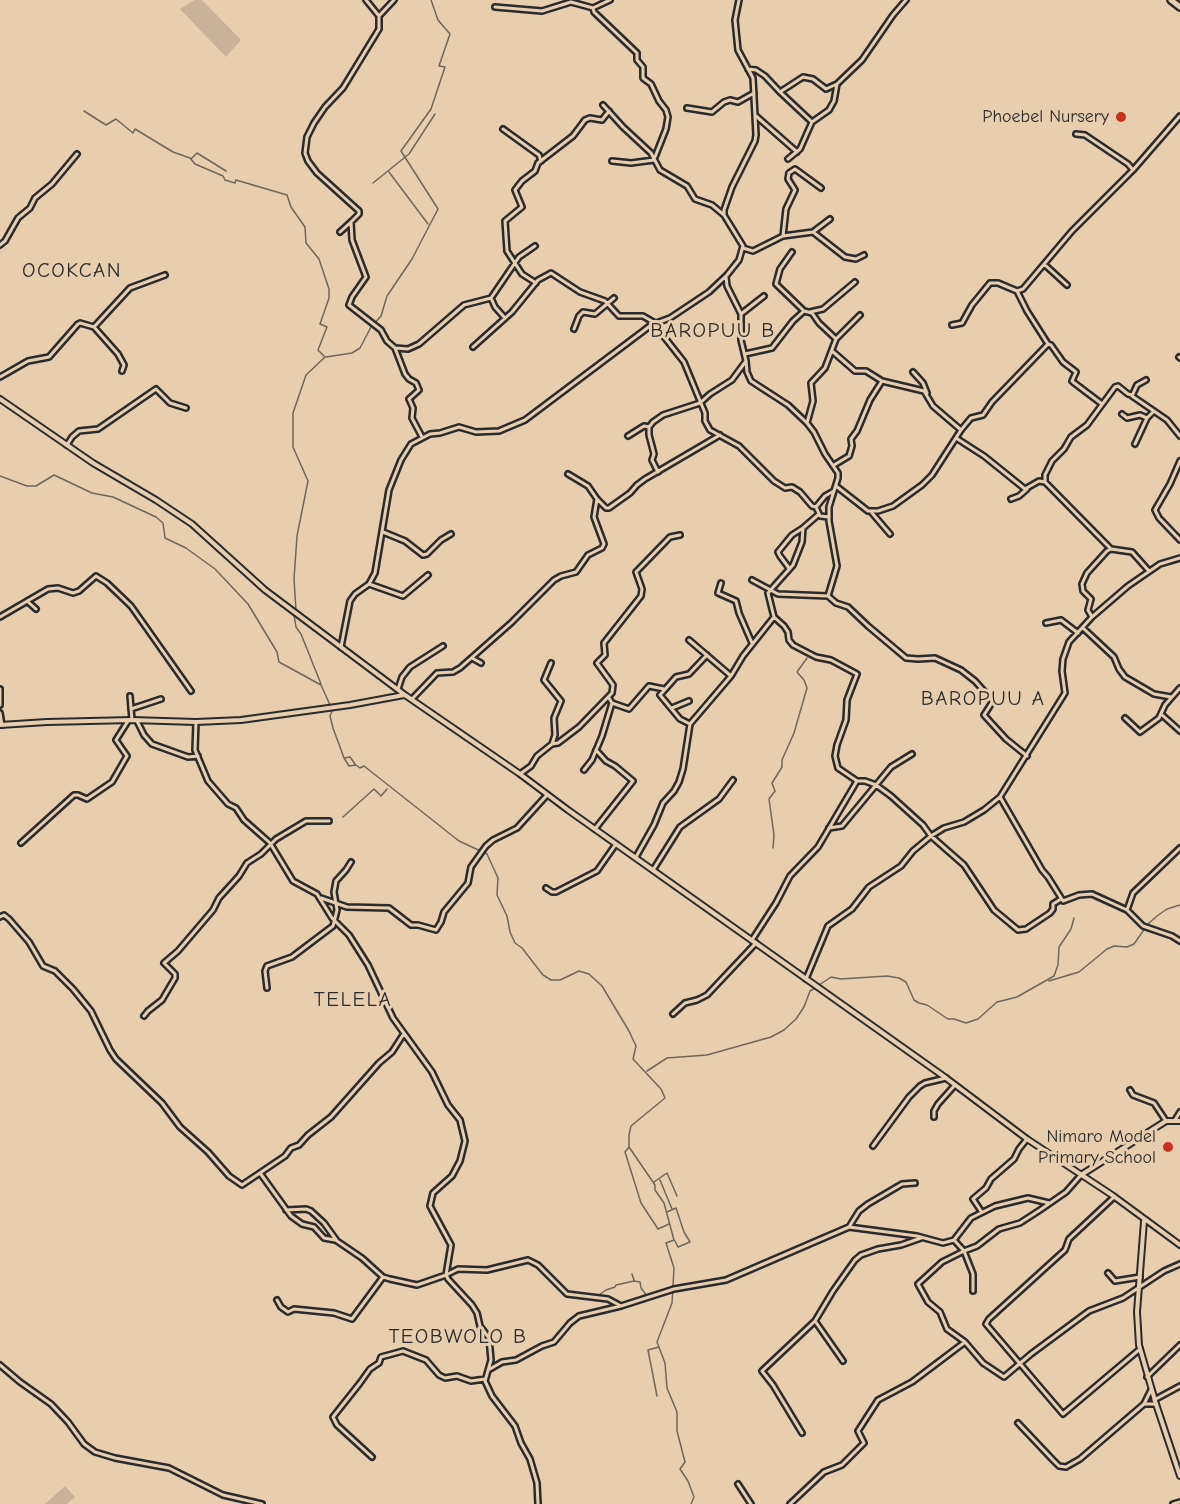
<!DOCTYPE html>
<style>
body{margin:0}
canvas{display:block;background:#e8cdaf}
</style>
<canvas width="1180" height="1504"></canvas>
<script>
const c = document.querySelector('canvas').getContext('2d');
c.lineJoin = 'round';
function fill(path, color) {
  c.fillStyle = color;
  c.fill(path, 'evenodd');
}
function shape(rows) {
  const path = new Path2D();
  for (const r of rows) {
    path.moveTo(r[0], r[1]);
    for (let i = 2; i < r.length; i += 2) path.lineTo(r[i], r[i + 1]);
  }
  return path;
}
function stroke(path, color, width, dash) {
  c.strokeStyle = color;
  c.lineWidth = width;
  c.lineCap = dash ? 'butt' : 'round';
  c.setLineDash(dash || []);
  c.stroke(path);
}
function label(font, color, halo, rows, align = 'center') {
  c.font = font + ' "Comic Neue",sans-serif';
  c.lineWidth = 6;
  c.setLineDash([]);
  c.textBaseline = 'middle';
  c.strokeStyle = halo;
  c.fillStyle = color;
  for (const [text, x, y, turn = 0] of rows) {
    c.save();
    c.translate(x, y);
    c.rotate((+turn || 0) * Math.PI / 180);
    c.textAlign = isNaN(turn) ? turn : align;
    if (halo) c.strokeText(text, 0, 0);
    c.fillText(text, 0, 0);
    c.restore();
  }
}
fill(shape([
 [195,0,202,0,241,40,226,57,180,9],
 [65,1486,75,1497,67,1504,45,1504]
]), '#c9b299');
stroke(shape([
 [84,111,106,125,116,119,133,133,135,129,173,152,190,158,195,164,223,176,225,180,235,183,236,180,287,195,291,207,305,227,306,243,319,259,329,289,329,298,320,324,327,327,318,350,325,357,306,375,293,413,293,447,308,481,297,536,294,579,296,610],
 [191,159,197,153,226,171],
 [389,172,428,224],
 [373,183,409,154,435,114],
 [326,357,352,353,360,348,371,327,381,316,387,296,412,259,438,209,401,151,431,109,445,67,439,66,450,34,438,20,431,0],
 [0,476,27,486,36,486,54,475,92,493,113,497,156,517,163,523,165,538,186,548,215,569,248,604,277,652,279,662,321,685,330,705,332,711,330,716,333,728,344,758,349,766,356,765,360,768,364,766,459,841,487,854,498,878,497,895,507,916,510,932,515,943,522,948,543,975,551,980,560,980,579,971,589,974,602,986,629,1031,636,1046,633,1059,661,1089,665,1098,631,1126,629,1135,629,1147,655,1185,655,1190,664,1203,674,1240,666,1243,674,1268,672,1303,657,1342,665,1363,667,1388,677,1412,677,1431,685,1462,680,1469,688,1481,694,1497,691,1504],
 [294,615,296,627,301,634,321,684],
 [344,758,350,757,355,764],
 [343,817,374,789,381,796,387,789],
 [773,848,774,835,769,799,775,791,772,783,782,767,782,760,794,733,807,688,804,680,797,672,807,658],
 [1049,981,1079,972,1107,949,1114,946,1127,947,1134,944,1148,924,1157,916,1167,909,1180,905],
 [819,985,831,977,841,979,887,976,899,978,906,982,914,1000,919,1003,927,1005,948,1019,954,1019,966,1023,978,1019,997,1002,1017,997,1054,976,1058,965,1059,947,1071,929,1074,918],
 [647,1071,667,1058,707,1055,771,1037,784,1030,796,1019,804,1007,810,991,815,988],
 [629,1147,625,1152,641,1203,658,1229,669,1224],
 [660,1180,672,1209],
 [654,1182,667,1173,677,1196],
 [667,1212,676,1208,684,1232,690,1242,678,1247,675,1241],
 [632,1274,634,1280],
 [596,1297,606,1290,615,1287,616,1285,634,1281,640,1282,641,1288,647,1296],
 [657,1396,648,1350,659,1347]
]), '#6f665a', 1.5);
const minor = shape([
 [495,7,542,11,571,2,593,8,610,0],
 [593,8,594,12,637,53,637,60,643,67,643,78,651,84,659,101,666,110,668,117,666,129,655,157],
 [379,16,394,0],
 [748,69,756,70,765,76,780,92,803,77,813,79,826,89,837,84],
 [780,92,812,122,800,149,788,159],
 [603,105,623,127,651,153,660,170,687,186,695,199,712,205,724,215],
 [687,108,712,112,724,102,730,100,738,102,754,93],
 [756,116,797,152],
 [812,122,829,110,834,101,837,84,862,60,893,15,906,0],
 [503,129,539,155,541,161],
 [1076,134,1085,135,1128,164,1133,170],
 [612,161,631,163,654,160],
 [351,222,352,240,366,277,352,297,349,305,381,330,387,341,395,348,408,349,419,344,464,305,491,298,519,257,535,246],
 [340,232,351,222,359,214,359,211,317,173,308,161,305,153,307,137,314,123,325,107,343,88,379,29,379,16,366,0],
 [813,232,845,257,856,259,864,255],
 [783,236,786,209,795,190,788,179,789,173,795,169,821,188],
 [0,245,5,241,18,218,30,208,35,198,52,184,77,154],
 [743,248,753,251,783,236,813,232,830,219],
 [792,252,780,269,776,284,804,311],
 [1044,264,1067,285],
 [536,283,522,274,507,251,505,221,522,207,515,190,522,181,535,171,538,163,573,136,585,120,590,118,602,120,609,111],
 [491,298,495,307,505,318],
 [810,312,823,309,855,282],
 [741,314,764,296],
 [654,324,684,362,705,413,705,421,710,430,739,446,774,481,785,488,792,487,800,492,812,506,816,507,820,516,829,517],
 [952,325,962,323,972,305,990,283,998,283,1017,291,1023,289,1072,231,1133,170,1180,116],
 [94,327,118,354,124,365,122,371],
 [574,329,579,316,583,312,595,314,614,298],
 [1048,344,1051,345,1063,362,1076,372,1072,381,1073,382,1102,404],
 [473,347,512,312,538,280,551,273,580,292,605,301,619,316,643,316,655,323],
 [395,348,405,374,409,379,416,383,419,390,409,399,413,408,412,418,422,437],
 [832,351,855,371,866,371,882,381,924,391,933,406,961,430,932,475,922,485,893,506,878,511,868,511,836,486],
 [745,354,772,348,793,321,804,311,812,313,819,323,836,339],
 [1179,357,1180,358],
 [746,361,747,372,751,381,788,405,807,423],
 [913,372,923,383,927,393],
 [0,377,28,361,49,357,78,324,80,323,94,327,130,288,165,275],
 [1146,380,1137,385,1132,396,1167,420,1180,436],
 [1122,414,1127,418,1140,415,1147,418],
 [961,430,971,418,983,415,992,402,1048,344,1027,311,1017,291],
 [628,436,644,426,649,427],
 [956,438,984,456,1025,489,1039,481,1045,482,1111,549],
 [1135,444,1147,418,1153,412],
 [67,445,72,437,79,431,98,429,156,389,170,403,186,408],
 [1180,461,1170,484,1155,510,1159,518,1180,540],
 [834,465,849,456,852,446,851,439,857,431,870,400,882,381],
 [658,472,652,460,654,454,649,435,649,427,653,422,663,415,700,403,710,394,732,380,746,361,741,340,741,314,727,286,726,277],
 [568,474,588,486,597,499,606,508,609,508,630,493,637,485,645,479,720,435],
 [1045,482,1045,475,1052,461,1064,449,1071,437,1087,425,1115,387,1118,386,1128,394,1132,395],
 [1011,499,1019,496,1027,489],
 [816,507,825,496,834,491],
 [872,513,890,534],
 [383,532,405,541,423,555,427,554,441,540,451,534],
 [788,571,789,568,780,556,778,552,792,535,803,528],
 [752,580,778,594,828,596,836,603,848,607,868,626,906,658,918,659,935,658,961,670,975,681,993,701,984,715,1006,739,1027,756],
 [721,583,718,593,736,601,739,613,752,643],
 [369,584,403,596,428,575],
 [828,596,837,566,829,521,829,507,838,478,838,473,825,454,814,432,807,423,813,401,811,383,825,368,836,339,860,315],
 [27,601,36,609],
 [0,617,48,589,58,588,73,593,79,591,96,576,107,583,131,606,191,691],
 [774,617,784,626,788,632,789,640,793,645,816,657,831,660,857,674,847,700,846,720,837,745,835,756,838,768,857,781,865,781,876,785,891,767,912,754],
 [1092,617,1088,610,1091,599,1083,591,1082,584,1087,573,1107,551,1111,549,1132,552,1149,571],
 [1046,623,1061,620,1078,633],
 [1083,628,1114,657,1119,669,1125,677,1154,694,1171,697],
 [689,640,731,676],
 [341,647,350,601,355,594,369,584,375,573,389,490,401,460,411,444,430,434,440,433,459,427,476,432,499,431,525,420,642,332,651,325,670,318,709,292,727,275,739,260,743,246,724,215,724,210,732,187,755,141,756,135,753,78,738,50,735,20,739,0],
 [472,658,481,663],
 [0,689,0,705],
 [398,689,402,677,410,667,443,646],
 [130,696,132,720],
 [609,698,612,703,629,709,649,686,664,689],
 [412,699,437,673,453,672,460,668,511,623,554,580,561,576,576,572,588,555,602,548,604,544,594,517,597,499],
 [672,708,689,701],
 [131,709,161,699],
 [0,713,2,725],
 [1161,714,1180,731],
 [1125,718,1140,732,1159,718,1165,705,1180,688],
 [137,721,144,735,152,744,188,757,198,756],
 [196,722,195,750,208,781,228,804,236,808,244,820,270,843,293,881,317,894,332,918,349,935,368,965,393,1018,432,1072,448,1105,460,1120,465,1141,460,1161,452,1176,433,1193,430,1206,451,1245,446,1275,448,1279,472,1305,477,1313,480,1326,489,1338,491,1360,485,1381,492,1396,515,1426,521,1443,530,1459,537,1483,538,1504],
 [690,724,680,719,660,695,676,677,689,674,707,655],
 [552,744,558,743,579,727,612,693,613,685,597,663,605,655,604,643,641,596,642,589,636,572,670,537,680,535],
 [584,770,592,760,602,736,612,703],
 [520,774,531,766,537,756,552,744,555,735,554,718,561,701,544,680,551,663],
 [1000,797,1042,870,1048,877,1063,901,1079,895,1092,894,1127,910,1143,926,1172,936,1180,941],
 [829,828,842,826,876,785,891,796,923,825,931,836,964,865,994,910,1018,930,1026,929,1050,913,1053,909,1053,904,1061,899],
 [595,829,633,781,615,766,606,761,596,750],
 [21,843,74,795,78,795,87,799,112,782,127,756,116,740,128,721],
 [636,857,654,825,663,803,674,791,679,782,683,769,690,724,731,676,743,656,774,617,768,593,793,565,802,542,803,528,818,515],
 [653,870,680,827,719,799,733,780],
 [546,888,552,892,556,892,597,871,616,844],
 [321,898,347,907,389,908,411,925,418,925,436,930,441,922,444,912,468,883,471,867,486,846,493,840,517,828,547,795],
 [1127,910,1133,893,1180,848],
 [0,917,4,915,9,919,29,942,43,966,55,971,73,989,91,1011,110,1050,116,1059,162,1103,180,1127,208,1152,229,1176,242,1185,285,1156,291,1148,299,1145,308,1135,331,1117,379,1063,392,1052,403,1035],
 [752,940,776,903,790,876,818,847,857,781],
 [806,979,828,926,852,909,869,887,901,866,913,851,931,836,944,828,964,822,984,810,1000,797,1065,693,1062,671,1063,659,1069,642,1092,617,1128,586,1160,564,1180,558],
 [267,988,265,971,267,966,292,957,333,926,337,910,334,892,336,881,346,870,351,862],
 [673,1014,685,1003,697,1000,707,995,756,943],
 [144,1016,148,1011,162,1000,175,978,175,974,164,963,178,951,213,910,219,898,239,876,247,863,261,854,276,839,306,821,329,821],
 [1130,1090,1133,1095,1154,1103,1166,1121],
 [934,1117,934,1111,938,1104,955,1085],
 [1175,1120,1180,1112],
 [873,1146,909,1097,920,1086,925,1083,946,1078],
 [260,1173,291,1216,302,1224,314,1227,324,1238,335,1240],
 [1114,1197,1069,1239,1065,1250,989,1319,986,1324,1063,1414,1140,1349],
 [286,1210,306,1209,311,1211,324,1223,337,1241,362,1258,383,1277,390,1279,417,1285,446,1275,458,1269,487,1270,528,1260,538,1265,567,1294,608,1299,621,1306,674,1289,726,1280,849,1227,917,1236,943,1243,954,1240,964,1251,977,1246,999,1229,1020,1223,1040,1210,1066,1192,1081,1175],
 [981,1211,973,1199,986,1188,991,1179,1014,1159,1019,1149,1027,1139],
 [849,1227,859,1211,868,1204,902,1184,915,1183],
 [954,1240,971,1218,995,1206,1028,1198,1049,1203],
 [1108,1273,1115,1281,1140,1277],
 [277,1300,281,1307,288,1312,294,1309,334,1313,352,1319,383,1277],
 [965,1342,947,1329,940,1312,928,1302,918,1284,942,1262,964,1251,973,1274,973,1291],
 [843,1361,815,1321,833,1291,855,1260,861,1255,878,1249,901,1245,921,1238],
 [0,1365,20,1382,51,1404,68,1422,84,1444,95,1452,115,1458,169,1468,223,1495,262,1504],
 [490,1369,502,1362,516,1360,542,1346,554,1342,570,1323,579,1316,621,1306],
 [1147,1377,1180,1345],
 [1154,1400,1180,1386],
 [1144,1404,1156,1404],
 [1018,1423,1053,1460,1059,1466,1066,1467,1080,1459,1144,1404,1151,1390],
 [802,1433,773,1385,762,1371,815,1321],
 [372,1457,337,1425,333,1417,360,1383,370,1369,379,1363,381,1357,403,1351,426,1360,439,1375,445,1378,457,1376,471,1381,485,1379],
 [738,1484,751,1504],
 [790,1504,824,1472,842,1465,864,1443,858,1431,878,1400,912,1382,965,1342,983,1363,1004,1377,1031,1354,1089,1311,1123,1298,1164,1271,1180,1264],
 [1173,1504,1180,1502]
]);
const tertiary = shape([
 [0,399,93,463,156,500,192,524,265,590,405,695,520,774,568,810,946,1078,1027,1139,1112,1195,1180,1245],
 [0,725,47,722,132,720,196,722,241,720,350,705,404,695],
 [1081,1175,1166,1121,1180,1121],
 [1144,1221,1137,1312,1139,1345,1156,1404,1180,1476]
]);
const primary = shape([
 [1171,0,1180,7]
]);
stroke(minor, '#2b2b2b', 8);
stroke(tertiary, '#2b2b2b', 8);
stroke(primary, '#2b2b2b', 10);
stroke(minor, '#e8cdaf', 3);
stroke(tertiary, '#e8cdaf', 4);
stroke(primary, '#e8cdaf', 5);
for (const [x, y, r, color] of [
 [1121,117,6,"#c8321e"],
 [1168,1147,6,"#c8321e"]
]) {
  const dot = new Path2D();
  dot.arc(x, y, r, 0, 2 * Math.PI);
  c.fillStyle = color;
  c.fill(dot);
  stroke(dot, '#e8cdaf', 2);
}
label('18px', '#2b2b2b', '#e8cdaf', [
 ["Phoebel Nursery",1109,117],
 ["Nimaro Model",1156,1137],
 ["Primary School",1156,1158]
], 'right');
c.letterSpacing = '1.5px';
label('21px', '#2b2b2b', '#e8cdaf', [
 ["OCOKCAN",72,271],
 ["BAROPUU B",713,331],
 ["BAROPUU A",983,699],
 ["TELELA",353,1000],
 ["TEOBWOLO B",458,1337]
]);
c.letterSpacing = '0px';
</script>
